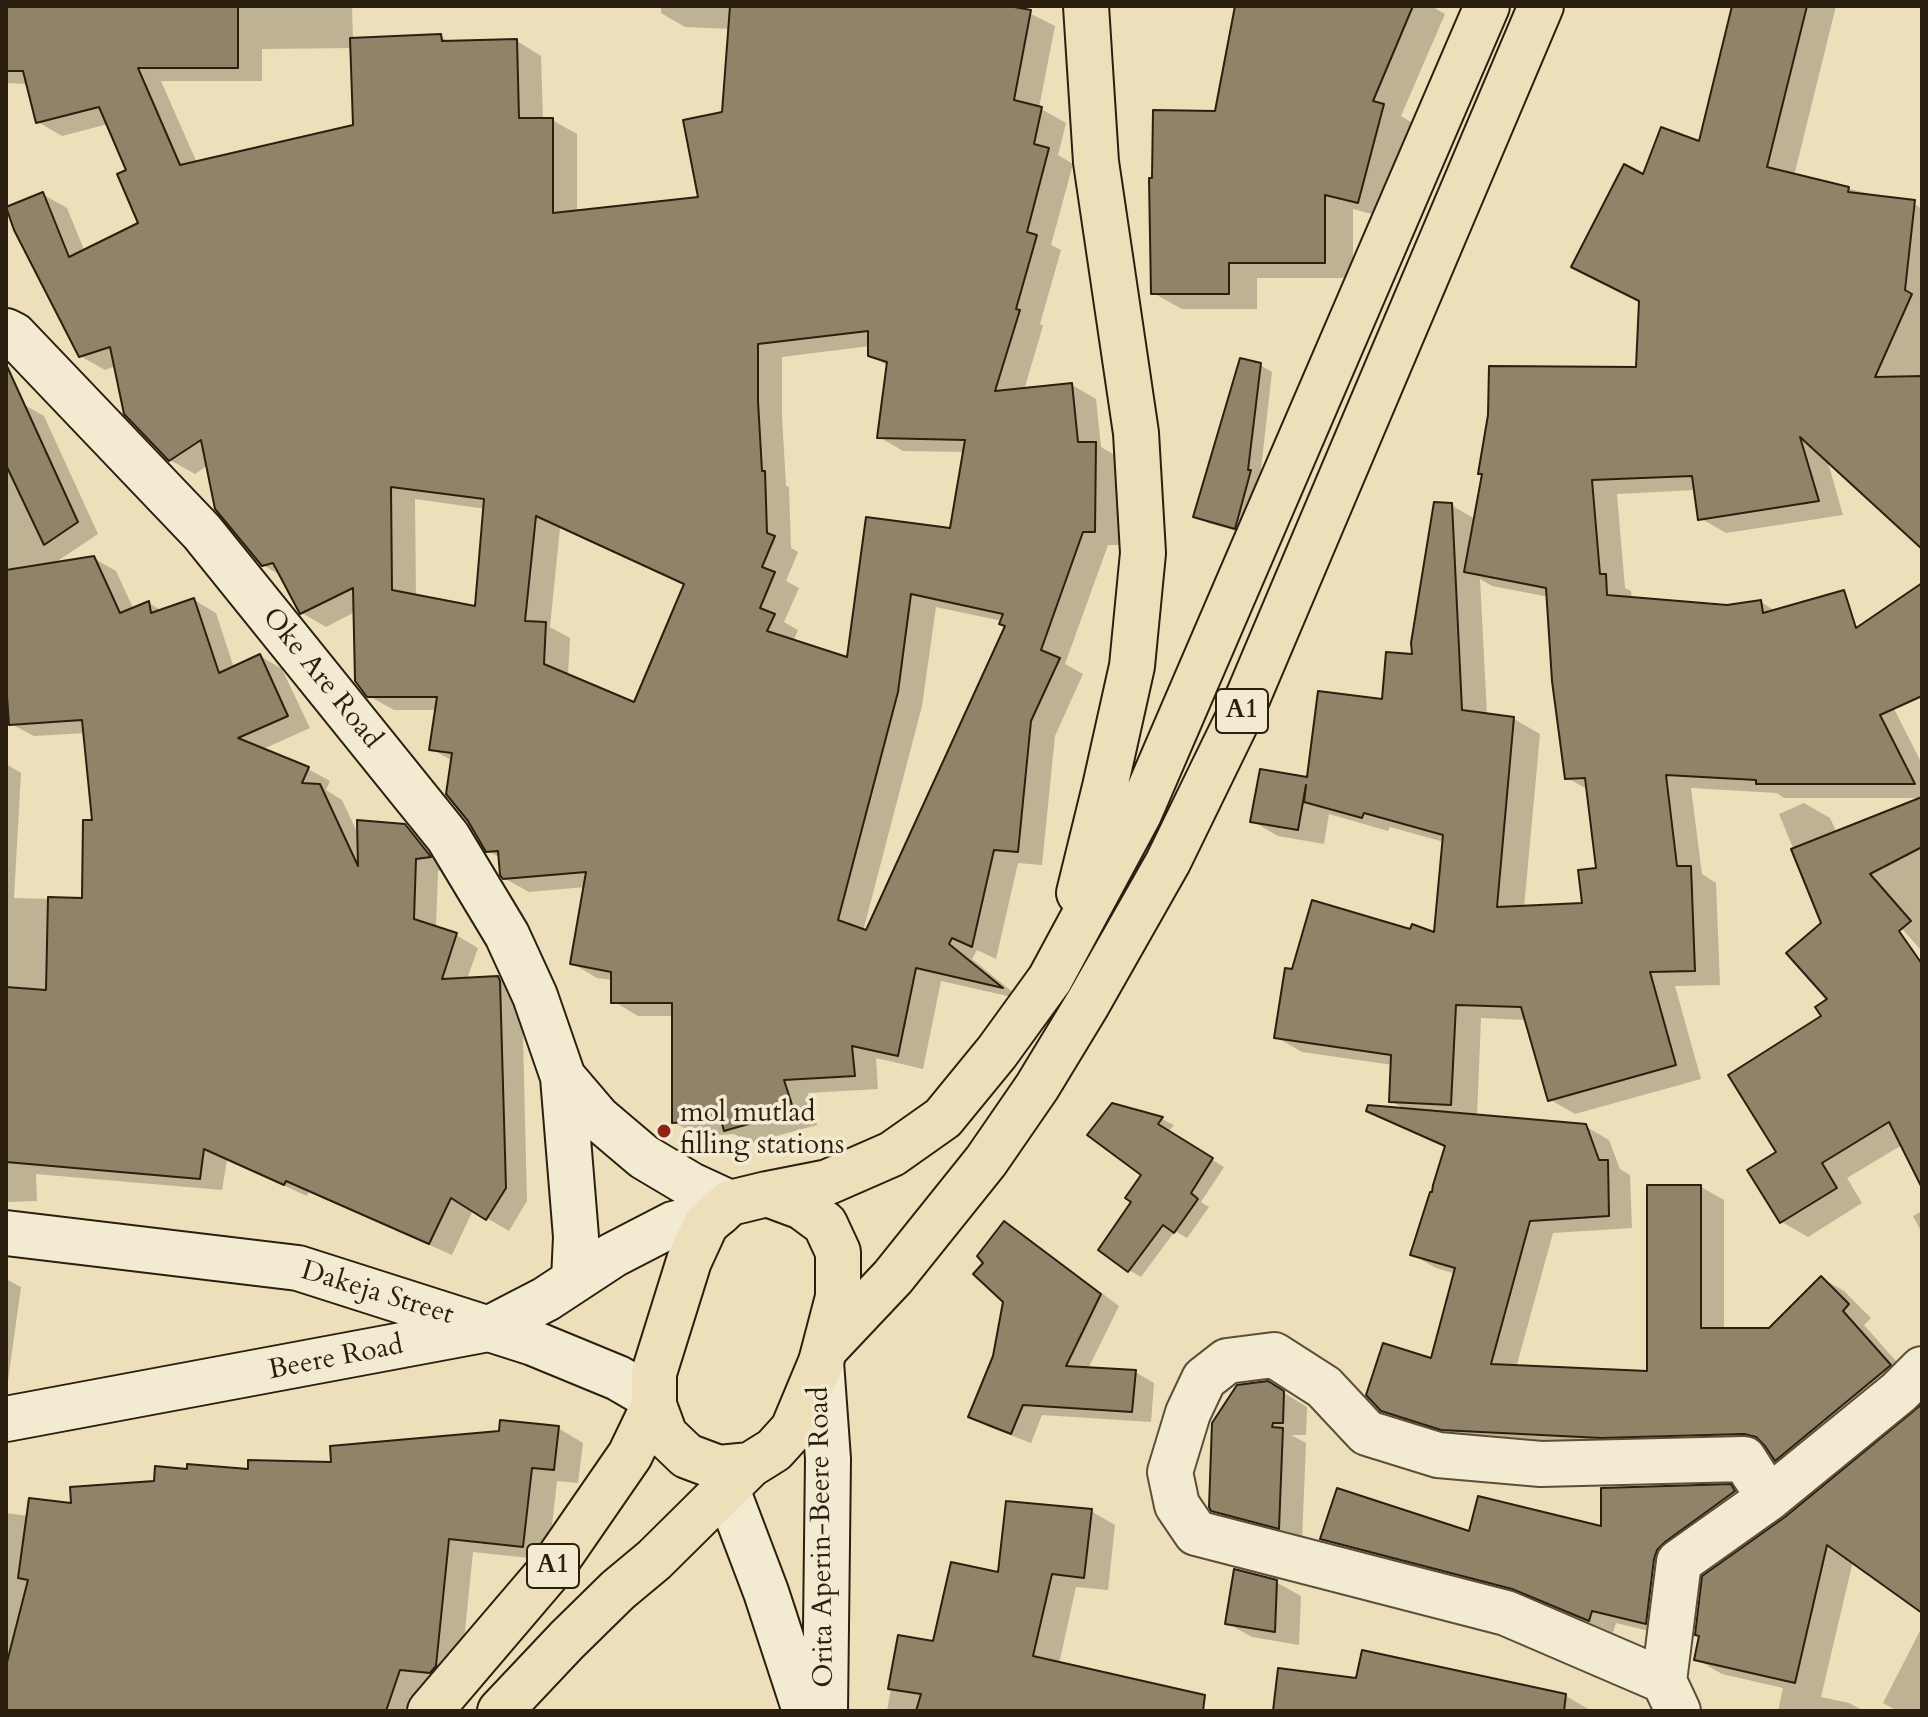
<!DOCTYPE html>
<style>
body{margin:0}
#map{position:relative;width:1928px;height:1717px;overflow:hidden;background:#eddfb9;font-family:Cardo,serif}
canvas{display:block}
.frame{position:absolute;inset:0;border:8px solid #2b1f10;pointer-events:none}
</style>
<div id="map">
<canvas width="1928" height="1717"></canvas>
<div class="frame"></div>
</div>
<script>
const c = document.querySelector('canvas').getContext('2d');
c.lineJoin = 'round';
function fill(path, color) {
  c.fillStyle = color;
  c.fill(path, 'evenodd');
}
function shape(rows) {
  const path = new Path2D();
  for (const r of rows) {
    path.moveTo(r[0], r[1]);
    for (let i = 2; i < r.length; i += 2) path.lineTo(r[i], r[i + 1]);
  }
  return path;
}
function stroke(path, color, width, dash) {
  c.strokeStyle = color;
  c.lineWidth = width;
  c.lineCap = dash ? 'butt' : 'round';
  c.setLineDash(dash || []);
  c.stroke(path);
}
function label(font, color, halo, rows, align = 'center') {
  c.font = font + ' Cardo,serif';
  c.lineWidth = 7;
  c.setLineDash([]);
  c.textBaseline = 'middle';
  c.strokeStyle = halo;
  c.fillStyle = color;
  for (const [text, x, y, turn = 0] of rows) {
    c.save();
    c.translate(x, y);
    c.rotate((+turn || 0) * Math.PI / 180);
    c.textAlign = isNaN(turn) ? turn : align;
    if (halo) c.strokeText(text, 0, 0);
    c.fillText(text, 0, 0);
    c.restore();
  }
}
fill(shape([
 [6,6,352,6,353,40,441,37,452,43,517,41,541,56,543,120,552,120,577,134,577,212,700,199,724,114,731,29,685,27,661,13,661,6,1026,6,1025,11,1055,26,1039,108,1066,123,1058,155,1073,164,1051,245,1061,250,1040,324,1043,326,1024,390,1072,385,1096,399,1101,447,1120,458,1119,545,1108,545,1065,664,1083,674,1055,736,1042,865,1018,863,996,959,977,950,972,959,1021,999,941,981,923,1069,876,1058,878,1089,808,1093,817,1125,751,1143,734,1134,698,1136,674,1122,674,1016,638,1016,613,1001,613,980,597,978,572,963,585,887,529,892,504,878,501,858,488,851,453,761,431,749,437,710,394,710,369,696,355,612,326,627,302,613,282,576,263,565,208,465,195,474,170,460,116,366,105,370,80,356,42,194,67,208,85,252,141,224,129,171,108,124,62,136,38,122,28,84,6,83],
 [352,48,355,126,197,163,161,81,262,81,262,49],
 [870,346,870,355,888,366,879,437,903,451,965,452,951,530,848,660,793,642,798,630,784,622,799,588,786,581,798,552,791,548,789,487,786,486,782,416,782,357],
 [415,499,486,509,477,609,416,597],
 [560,528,686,586,635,705,568,676,570,638,550,627],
 [936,607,1002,621,1007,626,863,939,861,939,922,706],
 [1242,6,1431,6,1445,14,1401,116,1411,122,1386,218,1353,209,1353,278,1257,278,1257,309,1182,309,1153,293,1217,113],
 [1734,6,1836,6,1794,176,1914,204,1922,209,1922,546,1827,459,1843,515,1726,533,1700,518,1696,490,1617,494,1625,588,1631,591,1632,599,1728,607,1761,602,1777,612,1846,614,1922,764,1922,798,1784,798,1777,793,1691,788,1702,874,1716,883,1720,985,1675,986,1701,1079,1575,1114,1549,1099,1527,1020,1481,1018,1477,1117,1585,1126,1609,1140,1620,1169,1630,1175,1632,1228,1553,1233,1516,1368,1649,1373,1701,1187,1724,1200,1724,1330,1770,1330,1821,1278,1844,1291,1871,1318,1864,1325,1912,1379,1799,1473,1776,1459,1768,1446,1626,1450,1466,1442,1406,1423,1382,1410,1432,1360,1456,1274,1436,1268,1413,1255,1446,1148,1392,1123,1369,1110,1408,1111,1391,1101,1393,1065,1302,1052,1276,1037,1293,971,1411,931,1436,934,1444,842,1390,827,1388,831,1329,814,1324,844,1278,836,1252,821,1309,780,1384,702,1414,656,1451,505,1475,519,1638,369,1644,177,1700,143],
 [1480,579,1492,586,1549,597,1567,778,1589,790,1598,870,1584,905,1524,908,1540,734,1514,719,1487,715],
 [1260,365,1272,372,1260,478,1262,479,1247,534,1208,523,1196,516],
 [23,404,44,416,98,534,53,564,93,558,116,571,134,610,149,603,162,611,194,600,216,613,234,668,260,656,282,669,310,728,261,750,308,769,330,781,326,790,342,800,359,836,405,826,428,839,451,870,438,871,436,928,456,935,478,948,467,979,498,978,520,991,522,995,527,1201,509,1231,473,1210,452,1255,309,1192,307,1196,227,1160,222,1190,36,1174,37,1201,6,1202,6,764,21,773,14,898,84,900,95,823,86,733,34,736,11,724,6,657,6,606,13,571,8,568,6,554,6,412],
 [1922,800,1922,951,1866,889,1922,1005,1922,1156,1902,1145,1847,1178,1862,1203,1808,1237,1782,1222,1778,1152,1830,1000,1824,923,1779,814,1804,803,1830,818,1837,833],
 [1113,1105,1162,1119,1174,1125,1168,1132,1224,1167,1201,1202,1209,1207,1187,1238,1175,1231,1141,1277,1129,1270,1134,1202,1144,1175],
 [1922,1211,1922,1233,1913,1216],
 [1005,1224,1024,1235,1119,1306,1088,1369,1135,1372,1154,1383,1151,1422,1042,1415,1031,1443,989,1427,970,1416,995,1356,1005,1302,986,1263],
 [6,1279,21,1287,6,1395],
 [1268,1383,1307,1407,1306,1435,1291,1435,1306,1443,1302,1540,1237,1524,1213,1510],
 [1922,1407,1922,1611,1853,1561,1821,1697,1849,1703,1864,1711,1778,1711,1783,1688,1722,1674,1696,1659,1786,1519],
 [558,1428,583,1443,578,1483,557,1481,548,1560,473,1552,460,1680,455,1686,425,1683,415,1711,6,1711,6,1513,28,1516,156,1483,333,1464],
 [1730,1486,1754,1500,1688,1555,1670,1636,1616,1623,1613,1633,1538,1602,1346,1552,1323,1538,1603,1528],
 [1091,1511,1115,1525,1108,1590,1076,1587,1059,1664,1189,1711,887,1711,900,1638,935,1644,1000,1575],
 [1276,1582,1301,1596,1299,1645,1252,1637,1227,1623],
 [1922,1627,1922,1711,1897,1711,1883,1703],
 [1364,1652,1566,1696,1590,1710,1275,1711,1358,1680]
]), '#0003');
const building = shape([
 [6,6,238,6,238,68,138,68,180,165,353,125,350,38,441,34,442,41,517,39,519,118,553,118,553,213,698,197,683,120,722,112,730,6,1009,6,1031,10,1014,100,1042,107,1034,144,1049,148,1027,232,1037,235,1016,309,1020,310,995,391,1072,383,1078,442,1096,442,1095,532,1083,532,1041,650,1060,658,1031,721,1018,852,994,850,972,947,952,938,949,944,1003,988,916,968,898,1056,852,1046,855,1076,784,1080,794,1111,724,1131,721,1120,672,1123,672,1003,611,1003,611,972,570,964,586,872,503,879,500,875,498,851,486,852,468,821,446,794,452,753,429,750,437,697,367,697,355,681,353,588,300,614,273,563,262,566,215,509,201,440,169,461,124,414,110,347,79,357,14,230,6,207,43,192,69,257,138,223,117,174,126,170,99,107,36,123,23,71,6,71,6,6],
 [868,331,868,356,887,362,877,438,965,440,950,528,866,517,847,657,767,631,775,614,760,608,775,572,762,567,775,536,767,533,765,471,762,471,758,401,758,344,868,331],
 [391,487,484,499,475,606,392,590,391,487],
 [536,516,684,584,634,702,544,664,546,622,525,621,536,516],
 [911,594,1003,614,999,624,1005,626,866,930,838,920,898,692,911,594],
 [1235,6,1413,6,1373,101,1384,104,1358,203,1325,195,1325,263,1229,263,1229,294,1151,294,1149,178,1152,178,1153,110,1215,111,1235,6],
 [1732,6,1807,6,1767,167,1849,187,1848,192,1915,200,1905,290,1912,294,1875,377,1922,376,1922,549,1800,437,1819,501,1698,520,1692,476,1592,480,1600,574,1606,574,1607,595,1727,605,1761,600,1763,613,1844,590,1856,628,1922,583,1922,696,1880,715,1915,784,1756,784,1756,780,1666,775,1677,866,1691,866,1695,971,1650,972,1676,1065,1548,1101,1521,1007,1456,1005,1451,1105,1389,1102,1391,1055,1274,1038,1285,968,1292,969,1312,900,1410,929,1412,924,1434,932,1443,835,1364,813,1362,818,1304,802,1306,785,1298,830,1250,822,1260,769,1307,777,1318,691,1382,699,1386,652,1412,654,1411,643,1434,502,1452,503,1462,710,1514,717,1497,907,1582,903,1578,870,1596,868,1585,778,1565,779,1552,681,1546,588,1464,572,1482,474,1478,474,1488,415,1489,366,1636,367,1639,301,1571,267,1624,164,1643,174,1661,127,1699,141,1732,6],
 [1240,358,1261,363,1248,470,1251,470,1235,529,1193,517,1240,358],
 [6,364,78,522,44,545,6,465,6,364],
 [94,556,120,613,149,601,151,613,194,598,219,673,260,654,288,716,238,738,309,767,302,783,320,784,358,866,357,820,405,824,431,857,416,859,414,919,457,933,442,979,498,976,500,981,506,1188,486,1220,451,1198,429,1244,286,1181,284,1185,204,1149,200,1179,6,1162,6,987,46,990,48,897,82,898,83,820,92,820,82,720,9,725,6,682,6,570,94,556],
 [1922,797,1922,847,1870,874,1911,921,1899,931,1922,964,1922,1188,1889,1122,1822,1163,1837,1188,1780,1223,1747,1170,1776,1152,1728,1075,1821,1016,1815,1007,1827,999,1786,953,1821,923,1791,849,1922,797],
 [1112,1103,1163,1117,1158,1124,1213,1158,1191,1193,1198,1199,1174,1233,1163,1225,1128,1272,1098,1250,1131,1202,1125,1198,1141,1175,1087,1135,1112,1103],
 [1368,1105,1586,1124,1599,1160,1608,1160,1609,1216,1530,1221,1491,1364,1647,1371,1647,1185,1701,1185,1701,1328,1769,1328,1821,1276,1849,1304,1843,1311,1891,1365,1775,1461,1765,1446,1756,1437,1744,1434,1601,1438,1441,1430,1381,1411,1366,1395,1383,1343,1431,1358,1455,1268,1410,1255,1430,1192,1432,1192,1433,1185,1445,1146,1366,1111,1368,1105],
 [1004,1221,1101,1294,1066,1366,1136,1370,1132,1412,1023,1405,1011,1434,968,1417,993,1356,1003,1302,973,1274,983,1263,977,1256,1004,1221],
 [1268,1381,1284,1391,1283,1423,1273,1423,1272,1427,1283,1428,1279,1529,1211,1511,1209,1507,1212,1423,1237,1385,1268,1381],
 [1922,1404,1922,1613,1827,1545,1795,1683,1694,1660,1699,1636,1695,1635,1702,1576,1785,1517,1922,1404],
 [500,1420,559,1426,554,1470,532,1468,523,1547,449,1539,436,1666,430,1673,400,1670,386,1711,6,1711,6,1666,28,1580,18,1578,29,1498,71,1503,70,1487,154,1481,155,1466,187,1469,187,1464,248,1469,248,1460,331,1462,330,1446,499,1431,500,1420],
 [1731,1484,1735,1491,1665,1542,1657,1550,1654,1559,1646,1624,1592,1611,1589,1621,1512,1589,1320,1539,1337,1488,1469,1531,1478,1496,1601,1526,1601,1488,1731,1484],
 [1006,1501,1092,1509,1084,1578,1052,1574,1033,1656,1205,1695,1203,1711,916,1711,921,1694,888,1689,898,1635,933,1641,951,1562,998,1572,1006,1501],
 [1234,1569,1277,1580,1275,1632,1225,1624,1234,1569],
 [1362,1650,1566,1694,1564,1711,1273,1711,1278,1668,1356,1678,1362,1650]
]);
fill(building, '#908368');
stroke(building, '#2b1f10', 2);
const street = shape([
 [1664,1681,1679,1562,1769,1498],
 [1678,1711,1664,1681,1506,1613,1196,1533,1177,1505,1170,1472,1188,1413,1204,1379,1227,1361,1274,1355,1324,1387,1367,1433,1438,1455,1541,1464,1744,1459,1769,1498,1899,1392,1922,1369]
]);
const secondary = shape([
 [6,331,14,335,202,532,448,837,507,935,535,996,563,1077,576,1237,574,1280],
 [563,1077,598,1118,644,1157,691,1185,730,1203],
 [6,1233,298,1268,533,1343,618,1378,654,1399],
 [821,1362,828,1459,825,1711],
 [6,1419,488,1329,546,1299,613,1255,673,1224,719,1213],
 [719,1468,766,1592,805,1711]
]);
const highway = shape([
 [1079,893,1105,787,1132,666,1143,553,1136,433,1096,162,1086,6],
 [767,1194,802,1207,825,1224,838,1252,838,1297,821,1362,793,1429,774,1450,750,1465,719,1468,687,1456,665,1435,654,1405,654,1373,689,1261,706,1224,730,1203,767,1194,828,1182,892,1154,943,1118,997,1052,1050,979,1139,814,1487,6],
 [826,1348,893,1277,986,1161,1037,1087,1088,1003,1168,862,1245,704,1541,6],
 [430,1711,552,1568,630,1455,654,1405],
 [500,1711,567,1640,618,1590,654,1560,750,1465]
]);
stroke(street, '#5c4f3a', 48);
stroke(secondary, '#2b1f10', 48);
stroke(highway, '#2b1f10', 48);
stroke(street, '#f3ead2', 44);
stroke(secondary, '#f3ead2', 44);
stroke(highway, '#eddfb9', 44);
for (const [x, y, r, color] of [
 [664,1131,8,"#8f2418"]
]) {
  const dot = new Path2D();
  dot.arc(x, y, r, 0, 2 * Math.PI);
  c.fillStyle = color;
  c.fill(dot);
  stroke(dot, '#f3ead2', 3);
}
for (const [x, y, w] of [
 [1242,711,52],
 [553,1566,52]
]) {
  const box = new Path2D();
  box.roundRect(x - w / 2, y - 22, w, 44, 6);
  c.fillStyle = '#f3ead2';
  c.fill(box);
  stroke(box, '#2b1f10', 2);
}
label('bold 26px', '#2b1f10', null, [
 ["A1",1242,711],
 ["A1",553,1566]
]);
label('28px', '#2b1f10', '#f3ead2', [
 ["Oke Are Road",321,679,51],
 ["Dakeja Street",377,1294,17],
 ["Beere Road",336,1359,-11],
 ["Orita Aperin-Beere Road",823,1537,-91]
]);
label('28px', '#2b1f10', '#f3ead2', [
 ["mol mutlad",680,1115],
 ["filling stations",680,1147]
], 'left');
</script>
